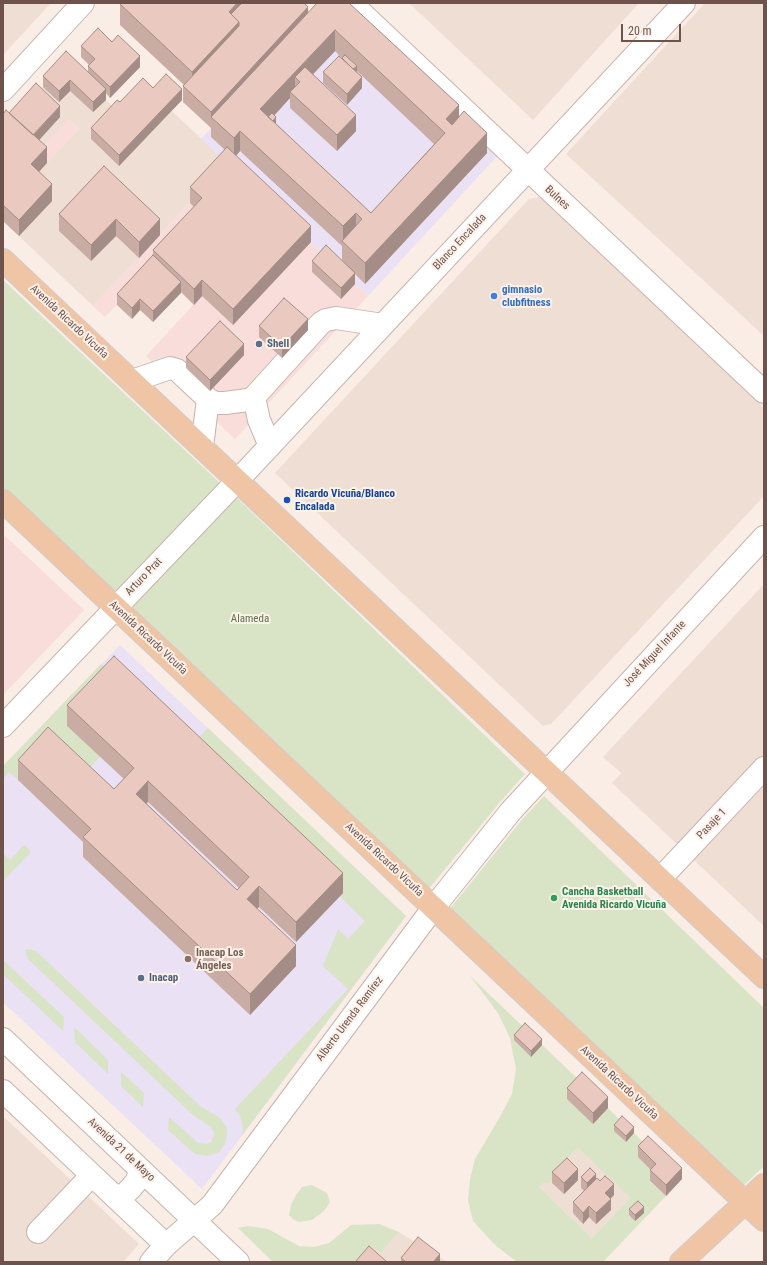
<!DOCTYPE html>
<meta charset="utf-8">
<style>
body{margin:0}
#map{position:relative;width:767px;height:1265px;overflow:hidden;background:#f9ede5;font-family:"Roboto Condensed",sans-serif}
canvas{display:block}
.frame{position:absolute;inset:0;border:4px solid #6e534d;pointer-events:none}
.scale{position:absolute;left:621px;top:24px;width:60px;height:18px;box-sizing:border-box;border:2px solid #6e534d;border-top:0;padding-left:5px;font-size:12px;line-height:14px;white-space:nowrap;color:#6e534d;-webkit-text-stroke:3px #fcf2ea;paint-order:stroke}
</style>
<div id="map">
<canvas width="767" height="1265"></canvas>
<div class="frame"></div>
<div class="scale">20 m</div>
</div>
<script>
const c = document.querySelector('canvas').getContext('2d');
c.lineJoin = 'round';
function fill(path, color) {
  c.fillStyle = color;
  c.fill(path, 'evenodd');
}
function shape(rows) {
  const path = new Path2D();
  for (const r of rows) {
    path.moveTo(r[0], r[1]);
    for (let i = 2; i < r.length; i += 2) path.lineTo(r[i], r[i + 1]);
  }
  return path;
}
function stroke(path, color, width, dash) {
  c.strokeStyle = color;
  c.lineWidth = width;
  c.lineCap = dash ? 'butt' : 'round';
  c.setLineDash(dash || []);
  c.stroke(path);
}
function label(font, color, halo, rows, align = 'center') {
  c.font = font + ' "Roboto Condensed",sans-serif';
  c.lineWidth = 4;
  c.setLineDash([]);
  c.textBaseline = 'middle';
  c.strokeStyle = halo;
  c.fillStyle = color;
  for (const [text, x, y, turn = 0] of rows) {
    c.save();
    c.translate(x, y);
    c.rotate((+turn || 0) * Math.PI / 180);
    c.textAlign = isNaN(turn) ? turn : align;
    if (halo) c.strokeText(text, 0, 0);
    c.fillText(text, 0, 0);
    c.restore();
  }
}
fill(shape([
 [3,3,51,3,3,55],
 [409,3,639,3,533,120],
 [705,3,764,3,764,336,566,154],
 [66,62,146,138,172,111,227,163,93,306,3,221,3,188,31,180,79,129,69,119,36,154,6,126],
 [540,197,764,408,764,496,551,724,543,726,275,473,529,199],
 [764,584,764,926,612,783,621,773,603,757],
 [3,1116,139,1244,123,1262,3,1262],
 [578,1148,630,1198,592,1238,539,1187],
 [399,1232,447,1262,356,1262,372,1245,381,1253]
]), '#efded4');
fill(shape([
 [69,119,79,129,31,180,3,130,36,153],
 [227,163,368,296,235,439,146,356,194,304,153,267,105,317,93,306],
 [3,534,84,610,3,695]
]), '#f8ddda');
fill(shape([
 [308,23,500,153,368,296,201,139],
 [120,645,406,916,202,1189,3,1002,3,766]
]), '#eae1f5');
fill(shape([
 [3,280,221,484,115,593,3,488],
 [236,497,525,774,500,802,427,891,127,609],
 [101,664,114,677,100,757,80,778,48,748,18,780,9,772,3,779,3,766],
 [208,728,406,916,241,1137,243,1130,242,1123,240,1116,235,1109,348,989,323,966,338,929,348,939,365,921,189,748],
 [544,796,764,1008,764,1166,741,1188,448,911,521,821],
 [24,845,31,852,3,881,3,853,10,860],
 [28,949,36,951,200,1106,220,1118,227,1128,227,1134,225,1144,219,1152,208,1156,195,1154,168,1130,169,1117,198,1143,207,1144,211,1142,214,1135,214,1132,211,1127,193,1115,28,959,25,950],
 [3,960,64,1017,63,1031,3,974],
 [470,976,582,1083,593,1124,608,1108,622,1122,615,1131,626,1142,634,1133,648,1147,656,1175,650,1182,666,1196,603,1262,517,1262,495,1245,473,1221,468,1201,470,1179,475,1159,501,1115,512,1094,516,1069,510,1038,498,1013],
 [578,1148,630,1198,592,1238,539,1187,543,1183,549,1183,553,1177,552,1174],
 [74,1027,108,1060,108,1074,75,1042],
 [121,1072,144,1093,143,1107,121,1086],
 [312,1185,327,1193,330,1202,324,1211,312,1220,299,1222,294,1220,289,1215,291,1205,296,1195,302,1187],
 [379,1224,399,1232,381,1253,371,1246,356,1262,273,1262,238,1228,248,1226,268,1229,299,1246,314,1247,329,1243,351,1225]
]), '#d8e4c5');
const minor = shape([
 [351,3,764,392],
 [3,90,83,3],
 [132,381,170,368,177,370,208,399,215,403,225,403,248,400,254,397,321,323,326,320,336,318,383,325],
 [254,397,259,420,270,446],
 [202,447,208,399],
 [3,726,237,481,684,3],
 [660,879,764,768],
 [3,1039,238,1262],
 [3,1091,166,1245],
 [115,1197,125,1194,131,1188,136,1182,141,1170],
 [38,1232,92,1175],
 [151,1262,166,1245,212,1205,434,907,511,811,764,537]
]);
const major = shape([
 [3,260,764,977],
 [3,501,764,1220],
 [681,1262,764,1185]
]);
stroke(minor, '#c8b4ac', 24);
stroke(major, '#d4cbca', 24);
stroke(minor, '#fff', 22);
stroke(major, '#efc5a5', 22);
fill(shape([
 [120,4,308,12,459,117,487,153,365,284,355,274,355,284,341,299,312,272,312,261,342,260,342,246,240,151,236,156,311,242,233,325,202,296,194,305,181,292,153,322,140,310,132,319,117,305,117,294,153,255,153,250,194,207,190,203,190,187,225,150,211,137,211,128,183,102,183,86,184,85,120,25],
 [335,51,342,58,323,72,323,83,347,105,362,88,357,71,434,144,371,213,276,124,276,123,274,116,290,98,290,108,337,151,356,131,313,74],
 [112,42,140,67,110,98,106,93,106,100,93,112,70,91,59,102,43,87,43,76,88,72,88,66,89,65,81,57,81,46],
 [153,88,182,100,119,166,91,139,91,128,120,102],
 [3,114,60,117,39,140,47,163,39,172,52,201,19,236,3,221],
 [104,166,160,235,139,258,116,236,91,261,59,231,59,214],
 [259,326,308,330,282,358,259,337],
 [244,355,210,391,186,368,186,357],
 [67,705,343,893,296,942,259,907,257,908,296,966,250,1015,83,857,83,842,18,780,18,760,114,789,124,779,67,726],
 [148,802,239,888,237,890,146,803],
 [514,1035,542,1045,531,1057,514,1040],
 [567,1088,608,1108,593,1124,567,1099],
 [614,1125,634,1133,626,1142,614,1131],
 [638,1146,682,1179,666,1196,650,1181,650,1170,651,1170,638,1157],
 [552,1172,578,1180,564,1194,552,1183],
 [581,1177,596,1179,614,1195,611,1198,611,1210,596,1224,589,1217,583,1224,573,1213,573,1202,584,1191,581,1188],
 [629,1209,644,1213,635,1221,629,1215],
 [401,1258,440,1262,401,1262]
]), '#c9ada5');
fill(shape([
 [237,3,257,3,237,24,229,12],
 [308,7,308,23,211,117,211,128,211,112],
 [239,22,239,42,192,93,192,72],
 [335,30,335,51,300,88,300,82,295,77,295,93,290,92,290,98,267,123,260,109],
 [140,56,140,67,110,98,110,87],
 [357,66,357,71,351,77,351,72],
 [362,77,362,88,347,105,347,94],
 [70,80,70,91,59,102,59,91],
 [106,89,106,100,93,112,93,102],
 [182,89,182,100,119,166,119,155],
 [459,105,459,126,446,140,446,119],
 [60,106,60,117,31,149,31,138],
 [356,115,356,131,337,151,337,135],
 [276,117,276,123,269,130,269,125],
 [240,131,240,151,234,158,234,138],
 [487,133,487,153,365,284,365,263],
 [47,147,47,163,31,180,31,164],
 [52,184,52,201,19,236,19,220],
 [356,213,356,234,343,242,343,226],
 [116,219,116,236,91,261,91,245],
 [160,219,160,235,139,258,139,242],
 [311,226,311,242,233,325,233,309],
 [355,273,355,284,341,299,341,288],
 [202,280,202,296,194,305,194,289],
 [181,282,181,293,153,322,153,311],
 [140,299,140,310,132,319,132,308],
 [308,319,308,330,282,358,282,347],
 [244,344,244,355,210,391,210,380],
 [148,781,148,802,136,814,136,794],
 [343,873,343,893,296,942,296,922],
 [259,886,259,907,247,920,247,899],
 [296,945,296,966,250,1015,250,994],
 [542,1039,542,1045,531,1057,531,1051],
 [608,1097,608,1108,593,1124,593,1113],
 [634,1127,634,1133,626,1142,626,1136],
 [682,1168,682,1179,666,1196,666,1185],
 [578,1169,578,1180,564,1194,564,1183],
 [596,1174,596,1185,587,1194,587,1183],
 [614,1184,614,1195,605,1204,605,1193],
 [611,1199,611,1210,596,1224,596,1213],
 [589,1206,589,1217,583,1224,583,1213],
 [644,1207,644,1213,635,1221,635,1215],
 [440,1254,440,1262,433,1262]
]), '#a48d86');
const building = shape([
 [122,3,237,3,229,12,239,22,192,72,120,4,122,3],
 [242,3,304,3,308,7,211,112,183,86,239,26,239,22,231,14,242,3],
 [317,3,349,3,459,105,446,119,452,125,464,111,487,133,365,263,342,241,362,219,356,213,343,226,240,131,234,138,211,117,317,3],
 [335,30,445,133,371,213,260,109,335,30],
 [98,28,112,42,118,35,140,56,110,87,88,66,95,59,81,46,98,28],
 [66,51,106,89,93,102,70,80,59,91,43,76,66,51],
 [345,55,357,66,353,69,342,58,345,55],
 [339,56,362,77,347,94,323,72,339,56],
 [305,67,356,115,337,135,290,92,300,82,295,77,305,67],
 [166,74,182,89,119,155,91,128,117,100,120,102,143,78,153,88,166,74],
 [36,83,60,106,33,135,9,113,36,83],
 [6,110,47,147,31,164,52,184,19,220,3,205,3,114,6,110],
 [272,113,276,117,273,121,268,117,272,113],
 [227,147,311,226,233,309,202,280,194,289,153,250,202,198,190,187,227,147],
 [104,166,160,219,139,242,116,219,91,245,59,214,104,166],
 [326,245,355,273,341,288,312,261,326,245],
 [153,255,181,282,153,311,140,299,132,308,117,294,153,255],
 [284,298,308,319,282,347,259,326,284,298],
 [220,321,244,344,210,380,186,357,220,321],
 [114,656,343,873,296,922,259,886,247,899,296,945,250,994,83,837,91,829,18,760,48,727,114,789,134,768,67,705,114,656],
 [148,781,249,877,237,890,136,794,148,781],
 [525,1023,542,1039,531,1051,514,1035,525,1023],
 [582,1072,608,1097,593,1113,567,1088,582,1072],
 [622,1116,634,1127,626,1136,614,1125,622,1116],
 [648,1136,682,1168,666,1185,650,1170,656,1164,638,1146,648,1136],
 [567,1158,578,1169,564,1183,552,1172,567,1158],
 [590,1168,596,1174,587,1183,581,1177,590,1168],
 [605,1176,614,1184,605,1193,611,1199,596,1213,589,1206,583,1213,573,1202,597,1178,600,1181,605,1176],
 [638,1201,644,1207,635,1215,629,1209,638,1201],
 [418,1237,440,1254,433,1262,406,1262,401,1258,418,1237],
 [369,1246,387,1262,355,1262,369,1246]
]);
fill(building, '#eac9c0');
stroke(building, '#a48d86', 1);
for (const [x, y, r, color] of [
 [494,296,4,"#3f7fe0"],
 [259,344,4,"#5c6f8a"],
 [287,500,4,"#1a4fb4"],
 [554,898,4,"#2e9e5b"],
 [188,959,4,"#8d6e63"],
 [141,978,4,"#5c6f8a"]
]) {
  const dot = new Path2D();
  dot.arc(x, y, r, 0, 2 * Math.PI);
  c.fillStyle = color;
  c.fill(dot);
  stroke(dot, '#fcf2ea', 1.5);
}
label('11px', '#6e534d', '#fcf2ea', [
 ["Bulnes",557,198,43],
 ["Blanco Encalada",460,242,-47],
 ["Avenida Ricardo Vicuña",69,322,43],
 ["Arturo Prat",144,577,-46],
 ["Avenida Ricardo Vicuña",148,638,43],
 ["José Miguel Infante",655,654,-47],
 ["Pasaje 1",712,824,-47],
 ["Avenida Ricardo Vicuña",384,860,43],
 ["Alberto Urenda Ramírez",350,1019,-53],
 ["Avenida Ricardo Vicuña",619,1083,43],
 ["Avenida 21 de Mayo",121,1150,43]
]);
label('bold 11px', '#366cbe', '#fcf2ea', [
 ["gimnasio",502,290],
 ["clubfitness",502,303]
], 'left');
label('bold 11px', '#4e5e75', '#fcf2ea', [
 ["Shell",267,344],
 ["Inacap",149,978]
], 'left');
label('bold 11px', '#164399', '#fcf2ea', [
 ["Ricardo Vicuña/Blanco",295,494],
 ["Encalada",295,507]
], 'left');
label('11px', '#5d7247', '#fcf2ea', [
 ["Alameda",250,619]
]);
label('bold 11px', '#27864d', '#fcf2ea', [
 ["Cancha Basketball",562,892],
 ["Avenida Ricardo Vicuña",562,905]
], 'left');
label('bold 11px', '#785e54', '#fcf2ea', [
 ["Inacap Los",196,953],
 ["Ángeles",196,966]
], 'left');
</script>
